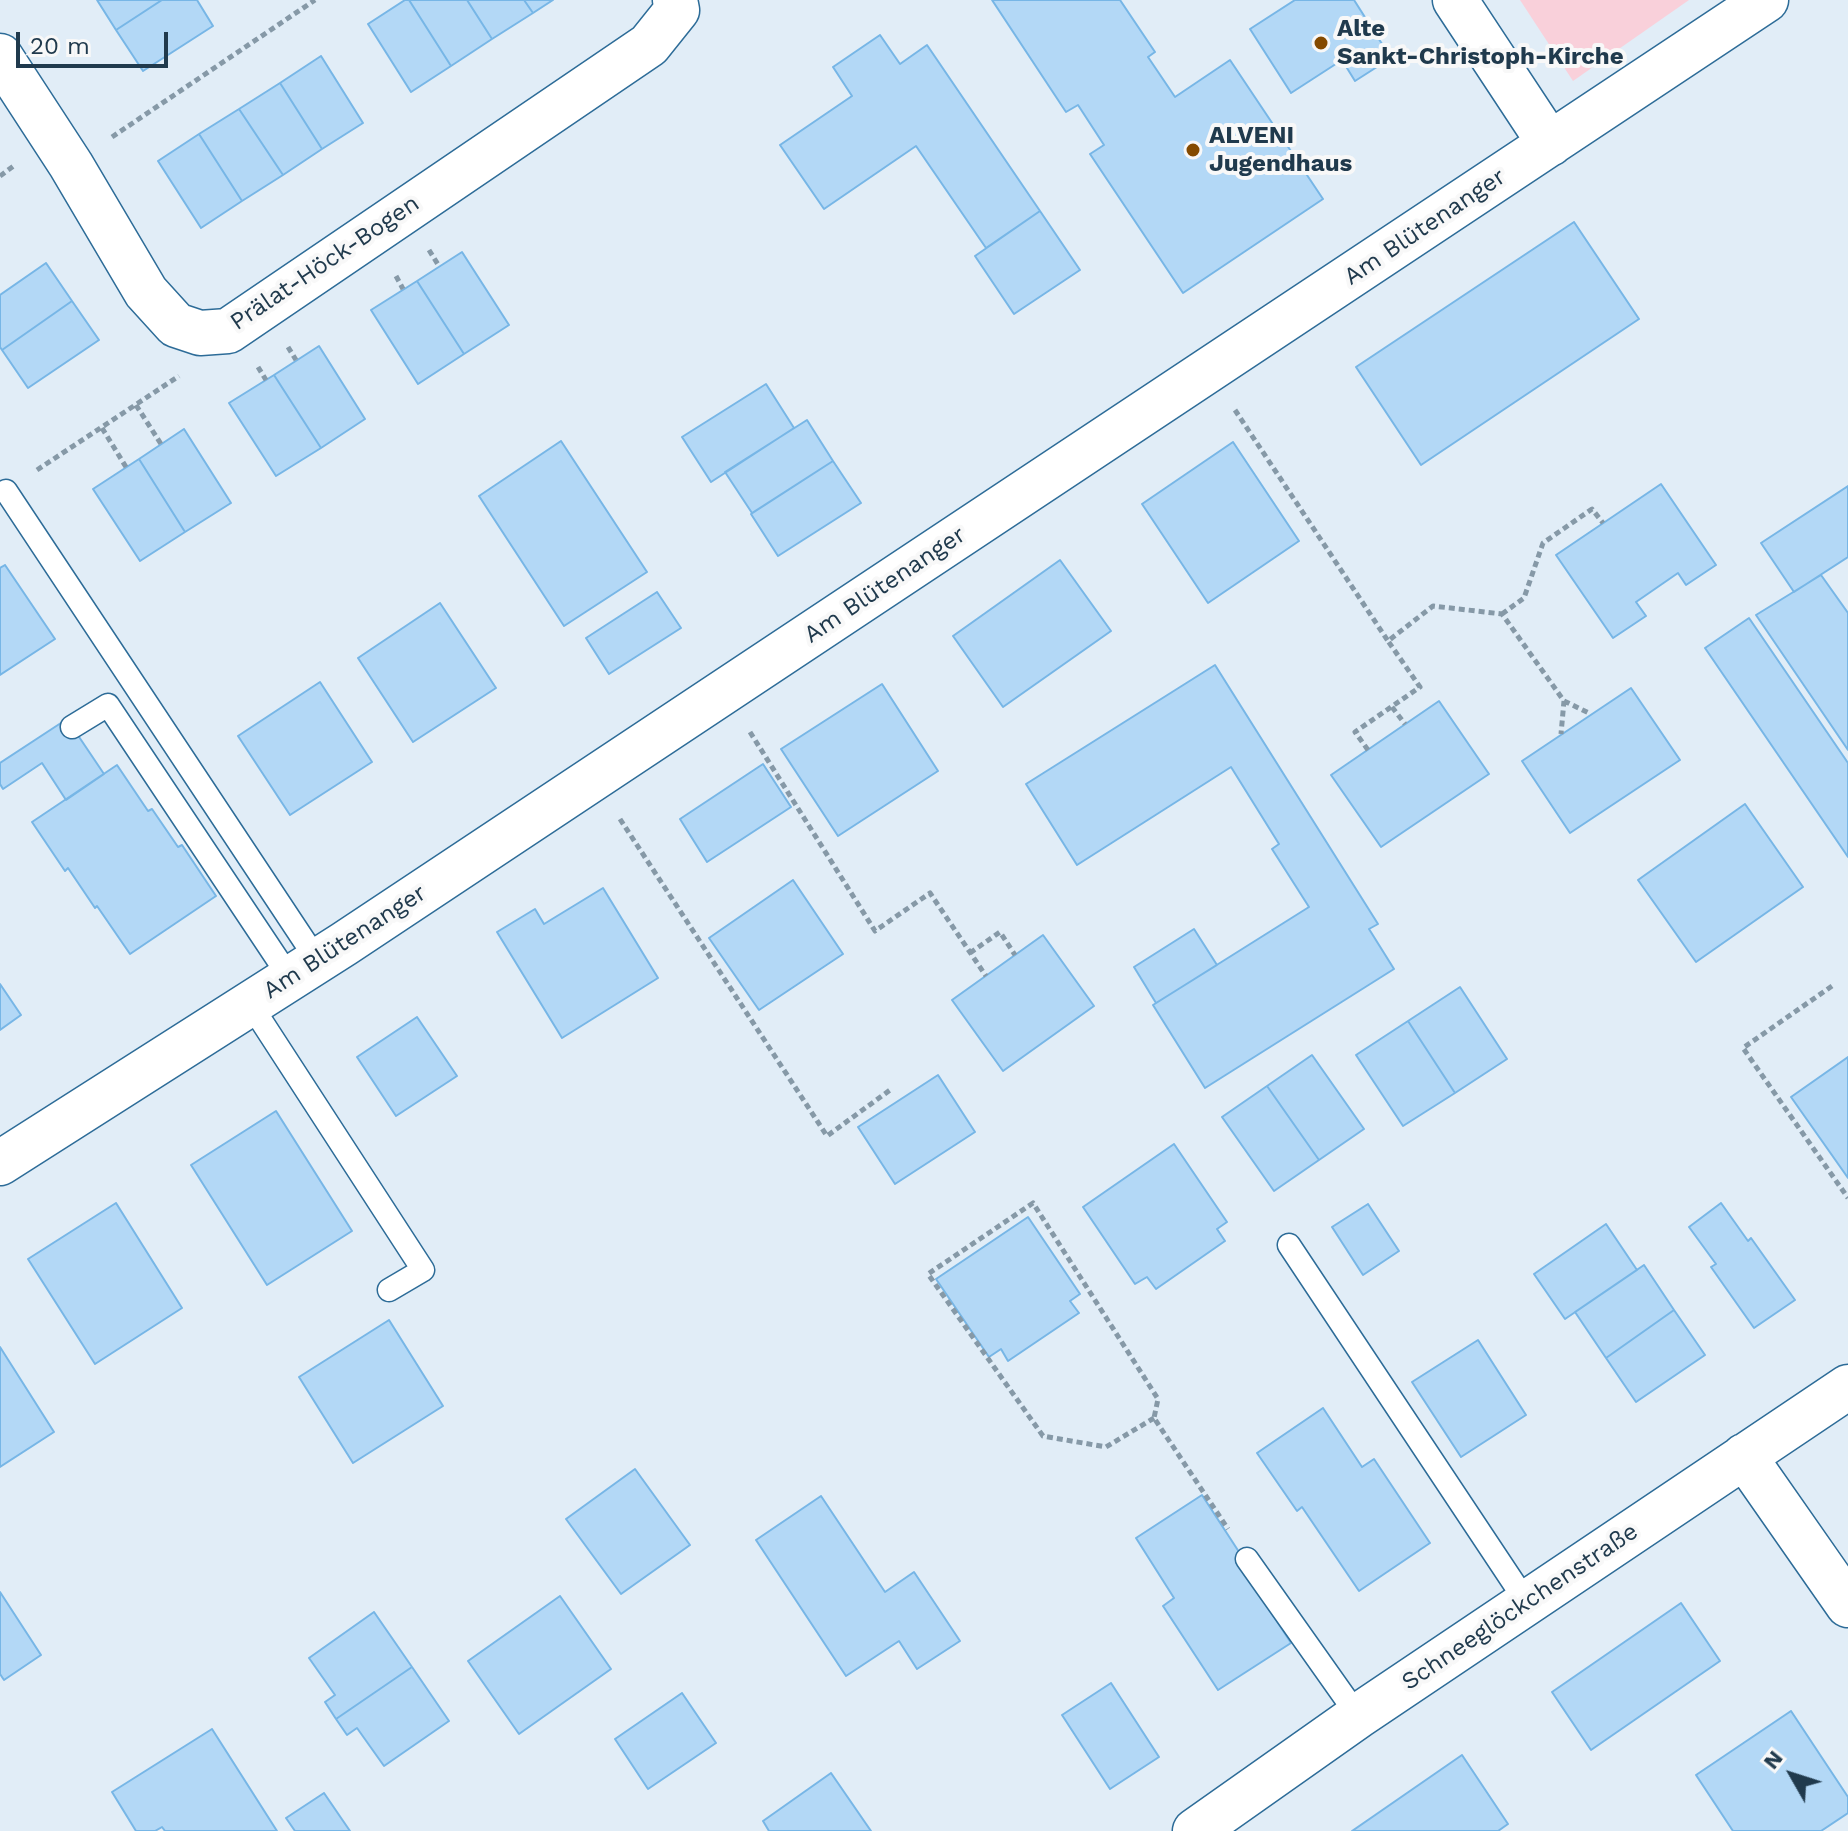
<!DOCTYPE html>
<meta charset="utf-8">
<style>
body{margin:0}
#map{position:relative;width:1848px;height:1831px;overflow:hidden;background:#e1edf7;font-family:"Work Sans",sans-serif}
canvas{display:block}
.north{position:absolute;left:1752px;top:1735px;width:80px;height:80px;-webkit-text-stroke:6px #f8f8f8;paint-order:stroke;rotate:309deg;font-size:22px;font-weight:700;line-height:32px;text-align:center;color:#203a4d}
.north::after{content:'';display:block;margin:auto;width:28px;height:36px;background:#203a4d;clip-path:polygon(50% 0,100% 100%,50% 72%,0 100%)}
.scale{position:absolute;left:16px;top:32px;width:152px;height:36px;box-sizing:border-box;border:4px solid #203a4d;border-top:0;padding-left:10px;font-size:24px;line-height:28px;white-space:nowrap;color:#203a4d;-webkit-text-stroke:6px #f8f8f8;paint-order:stroke}
</style>
<div id="map">
<canvas width="1848" height="1831"></canvas>
<div class="north">N</div>
<div class="scale">20 m</div>
</div>
<script>
const c = document.querySelector('canvas').getContext('2d');
c.lineJoin = 'round';
function fill(path, color) {
  c.fillStyle = color;
  c.fill(path, 'evenodd');
}
function shape(rows) {
  const path = new Path2D();
  for (const r of rows) {
    path.moveTo(r[0], r[1]);
    for (let i = 2; i < r.length; i += 2) path.lineTo(r[i], r[i + 1]);
  }
  return path;
}
function stroke(path, color, width, dash) {
  c.strokeStyle = color;
  c.lineWidth = width;
  c.lineCap = dash ? 'butt' : 'round';
  c.setLineDash(dash || []);
  c.stroke(path);
}
function label(font, color, halo, rows, align = 'center') {
  c.font = font + ' "Work Sans",sans-serif';
  c.lineWidth = 8;
  c.setLineDash([]);
  c.textBaseline = 'middle';
  c.strokeStyle = halo;
  c.fillStyle = color;
  for (const [text, x, y, turn = 0] of rows) {
    c.save();
    c.translate(x, y);
    c.rotate((+turn || 0) * Math.PI / 180);
    c.textAlign = isNaN(turn) ? turn : align;
    if (halo) c.strokeText(text, 0, 0);
    c.fillText(text, 0, 0);
    c.restore();
  }
}
fill(shape([
 [1520,0,1689,0,1573,81]
]), '#f9d0da');
const building = shape([
 [97,0,162,0,116,30,97,0],
 [162,0,197,0,213,26,143,71,116,30,162,0],
 [405,0,409,0,451,66,411,92,368,24,405,0],
 [409,0,467,0,492,39,451,66,409,0],
 [467,0,524,0,533,13,492,39,467,0],
 [524,0,553,0,533,13,524,0],
 [992,0,1120,0,1155,52,1148,57,1175,97,1230,60,1323,199,1183,293,1090,154,1104,145,1078,105,1066,112,992,0],
 [1295,0,1354,0,1391,58,1355,81,1342,60,1291,93,1250,29,1295,0],
 [880,35,900,64,927,45,1040,211,986,248,916,146,824,209,780,145,852,96,833,67,880,35],
 [321,56,363,123,322,149,280,83,321,56],
 [280,83,322,149,283,175,239,109,280,83],
 [239,109,283,175,242,201,199,134,239,109],
 [199,134,242,201,201,228,158,161,199,134],
 [1040,211,1080,270,1014,314,975,256,1040,211],
 [1574,222,1639,319,1421,465,1356,367,1574,222],
 [462,252,509,325,464,354,417,281,462,252],
 [46,263,72,301,2,350,0,347,0,295,46,263],
 [417,281,464,354,418,384,371,310,417,281],
 [72,301,99,340,28,388,2,350,72,301],
 [319,346,365,419,321,448,274,375,319,346],
 [274,375,321,448,276,476,229,403,274,375],
 [766,384,794,428,711,482,682,437,766,384],
 [807,420,833,461,752,513,725,472,807,420],
 [184,429,231,503,185,532,139,459,184,429],
 [561,441,647,572,564,626,479,496,561,441],
 [1233,442,1299,541,1208,603,1142,504,1233,442],
 [139,459,185,532,140,561,93,489,139,459],
 [833,461,861,503,778,556,751,514,833,461],
 [1661,484,1716,565,1686,585,1678,573,1636,602,1646,616,1613,638,1556,555,1661,484],
 [1848,486,1848,557,1794,592,1761,543,1848,486],
 [1060,560,1111,631,1003,707,953,636,1060,560],
 [5,565,55,639,0,675,0,568,5,565],
 [1821,575,1848,613,1848,750,1756,615,1821,575],
 [657,592,681,628,609,674,586,638,657,592],
 [440,603,496,688,413,742,358,658,440,603],
 [1749,618,1848,763,1848,857,1705,648,1749,618],
 [1215,665,1378,924,1369,929,1394,969,1205,1088,1153,1005,1309,907,1272,849,1279,844,1231,767,1077,865,1026,784,1215,665],
 [320,682,372,762,290,815,238,736,320,682],
 [882,684,938,771,838,836,781,749,882,684],
 [1631,688,1680,760,1570,833,1522,761,1631,688],
 [1439,701,1489,774,1381,847,1331,775,1439,701],
 [67,719,104,774,66,800,42,763,3,789,0,784,0,763,67,719],
 [763,764,791,807,707,862,680,819,763,764],
 [117,765,148,811,152,809,178,847,182,845,216,896,130,954,97,906,95,908,68,868,65,871,32,822,117,765],
 [1745,804,1803,887,1696,962,1638,880,1745,804],
 [793,880,843,954,759,1010,709,938,793,880],
 [603,888,658,978,562,1038,497,932,535,909,544,924,603,888],
 [1194,929,1217,965,1156,1003,1134,967,1194,929],
 [1043,935,1094,1006,1003,1071,952,1000,1043,935],
 [0,984,21,1015,0,1030,0,984],
 [1460,987,1507,1059,1455,1093,1408,1021,1460,987],
 [417,1017,457,1076,396,1116,357,1057,417,1017],
 [1408,1021,1455,1093,1403,1126,1356,1055,1408,1021],
 [1312,1055,1364,1129,1319,1160,1267,1086,1312,1055],
 [1848,1057,1848,1178,1791,1097,1848,1057],
 [938,1075,975,1132,895,1184,858,1127,938,1075],
 [1267,1086,1319,1160,1274,1191,1222,1117,1267,1086],
 [276,1111,352,1231,267,1285,191,1165,276,1111],
 [1174,1144,1227,1222,1217,1229,1225,1241,1156,1289,1147,1277,1135,1284,1083,1207,1174,1144],
 [116,1203,182,1308,95,1364,28,1259,116,1203],
 [1721,1203,1748,1241,1751,1238,1795,1300,1754,1328,1711,1267,1716,1264,1689,1227,1721,1203],
 [1368,1204,1399,1251,1363,1275,1332,1227,1368,1204],
 [1028,1217,1080,1294,1070,1301,1079,1313,1008,1361,1001,1349,989,1357,936,1279,1028,1217],
 [1606,1224,1637,1270,1565,1319,1534,1274,1606,1224],
 [1644,1265,1674,1310,1606,1358,1575,1312,1644,1265],
 [1674,1310,1705,1355,1636,1402,1606,1358,1674,1310],
 [389,1320,443,1406,353,1463,299,1377,389,1320],
 [1478,1340,1526,1415,1461,1457,1412,1382,1478,1340],
 [0,1347,54,1432,0,1467,0,1347],
 [1323,1408,1362,1467,1374,1459,1430,1543,1359,1591,1302,1507,1297,1511,1257,1453,1323,1408],
 [635,1469,690,1545,621,1594,566,1519,635,1469],
 [1202,1495,1241,1555,1236,1558,1291,1643,1218,1690,1163,1606,1174,1598,1136,1538,1202,1495],
 [821,1496,885,1592,914,1572,960,1641,917,1669,899,1641,846,1676,756,1540,821,1496],
 [0,1592,41,1655,4,1680,0,1674,0,1592],
 [560,1596,611,1669,519,1734,468,1661,560,1596],
 [1681,1603,1720,1661,1591,1750,1552,1692,1681,1603],
 [374,1612,412,1667,336,1719,325,1702,335,1695,309,1658,374,1612],
 [412,1667,449,1721,384,1766,357,1728,347,1735,336,1719,412,1667],
 [1111,1683,1159,1757,1110,1789,1062,1715,1111,1683],
 [682,1693,716,1743,648,1789,615,1739,682,1693],
 [1791,1711,1848,1797,1848,1813,1821,1831,1733,1831,1696,1775,1791,1711],
 [212,1729,277,1831,165,1831,162,1827,155,1831,136,1831,112,1792,212,1729],
 [1462,1755,1508,1824,1498,1831,1352,1831,1462,1755],
 [831,1773,871,1831,769,1831,763,1821,831,1773],
 [324,1793,350,1831,295,1831,286,1818,324,1793]
]);
fill(building, '#b3d8f6');
stroke(building, '#77b6e6', 2);
const service = shape([
 [6,491,317,960],
 [72,727,108,705,290,978],
 [251,1005,423,1270,389,1290],
 [1289,1245,1527,1603],
 [1247,1559,1358,1716]
]);
const minor = shape([
 [1455,0,1550,144],
 [0,56,71,165,146,292,176,325,200,333,228,331,649,45,677,10,675,0],
 [0,1163,344,944,1766,0],
 [1744,1456,1848,1605],
 [1195,1831,1358,1716,1848,1387]
]);
stroke(service, '#2d6c98', 25);
stroke(minor, '#2d6c98', 47);
stroke(shape([
 [112,137,315,0],
 [0,176,15,165],
 [429,250,439,266],
 [396,276,403,289],
 [288,347,296,360],
 [258,367,266,380],
 [136,405,161,444],
 [1235,410,1388,641,1433,606,1502,614,1564,701,1561,734],
 [102,428,126,467],
 [37,470,179,376],
 [1502,614,1524,598,1543,543,1592,509,1603,523],
 [1564,701,1591,714],
 [1392,707,1405,724],
 [750,732,875,931,930,893,986,976],
 [1368,750,1355,732,1420,687,1388,641],
 [620,819,827,1136,890,1090],
 [970,953,1000,932,1015,955],
 [1832,986,1743,1048,1848,1198],
 [1154,1418,1106,1447,1043,1436,928,1274,1033,1203,1158,1399,1154,1418,1228,1529]
]), '#8699a7', 5, [6, 4]);
stroke(service, '#fff', 22);
stroke(minor, '#fff', 44);
for (const [x, y, r, color] of [
 [1321,43,8,"#844a00"],
 [1193,150,8,"#844a00"]
]) {
  const dot = new Path2D();
  dot.arc(x, y, r, 0, 2 * Math.PI);
  c.fillStyle = color;
  c.fill(dot);
  stroke(dot, '#f8f8f8', 3);
}
label('bold 24px', '#203a4d', '#f8f8f8', [
 ["Alte",1337,29],
 ["Sankt-Christoph-Kirche",1337,57],
 ["ALVENI",1209,136],
 ["Jugendhaus",1209,164]
], 'left');
label('24px', '#203a4d', '#f8f8f8', [
 ["Am Blütenanger",1425,227,-34],
 ["Prälat-Höck-Bogen",325,263,-34],
 ["Am Blütenanger",885,585,-34],
 ["Am Blütenanger",345,942,-33],
 ["Schneeglöckchenstraße",1520,1607,-34]
]);
</script>
